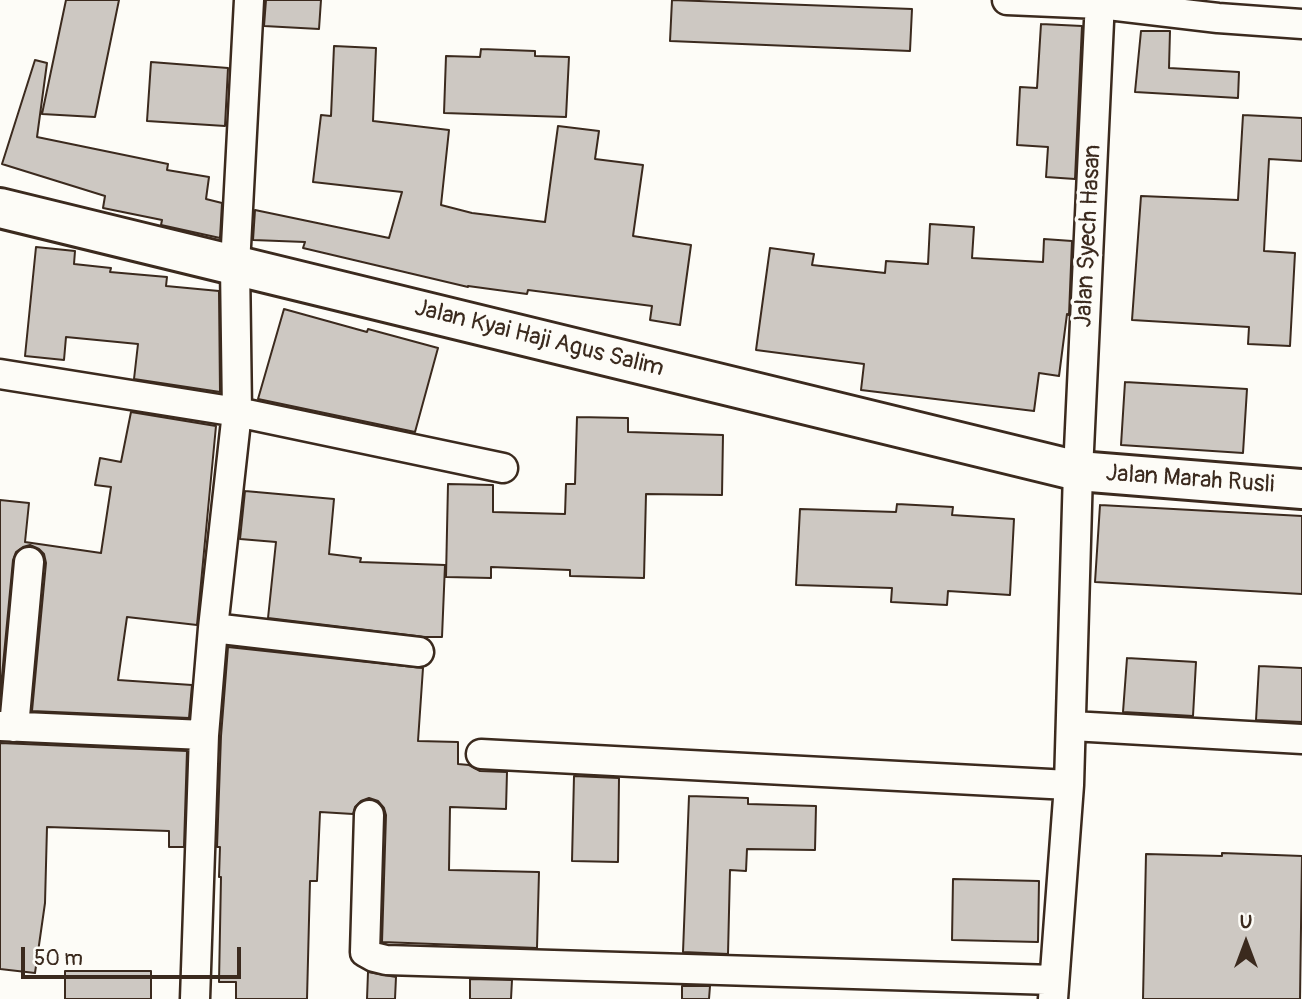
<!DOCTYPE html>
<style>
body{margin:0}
#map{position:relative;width:1302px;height:999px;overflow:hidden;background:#fdfcf7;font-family:Pangolin,sans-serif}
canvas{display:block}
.north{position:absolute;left:1211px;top:908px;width:70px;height:70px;-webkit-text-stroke:5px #fdfcf7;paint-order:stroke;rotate:0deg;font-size:19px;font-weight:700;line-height:28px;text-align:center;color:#3b2a1e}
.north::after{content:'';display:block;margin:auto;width:24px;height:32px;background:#3b2a1e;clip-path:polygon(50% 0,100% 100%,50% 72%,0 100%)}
.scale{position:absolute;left:21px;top:947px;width:220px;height:32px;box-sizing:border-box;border:4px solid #3b2a1e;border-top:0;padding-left:9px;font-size:21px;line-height:24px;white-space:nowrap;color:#3b2a1e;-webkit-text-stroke:5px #fdfcf7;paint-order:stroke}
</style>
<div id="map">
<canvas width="1302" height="999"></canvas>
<div class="north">U</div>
<div class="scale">50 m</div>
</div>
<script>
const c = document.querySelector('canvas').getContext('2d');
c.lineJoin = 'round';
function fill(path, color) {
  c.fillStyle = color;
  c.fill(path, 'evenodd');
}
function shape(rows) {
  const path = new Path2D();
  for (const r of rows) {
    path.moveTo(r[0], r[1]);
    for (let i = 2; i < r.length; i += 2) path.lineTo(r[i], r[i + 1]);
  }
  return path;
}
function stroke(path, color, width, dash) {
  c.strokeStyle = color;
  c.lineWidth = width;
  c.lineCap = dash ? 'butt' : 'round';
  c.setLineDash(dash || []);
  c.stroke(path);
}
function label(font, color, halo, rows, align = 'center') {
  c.font = font + ' Pangolin,sans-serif';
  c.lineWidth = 7;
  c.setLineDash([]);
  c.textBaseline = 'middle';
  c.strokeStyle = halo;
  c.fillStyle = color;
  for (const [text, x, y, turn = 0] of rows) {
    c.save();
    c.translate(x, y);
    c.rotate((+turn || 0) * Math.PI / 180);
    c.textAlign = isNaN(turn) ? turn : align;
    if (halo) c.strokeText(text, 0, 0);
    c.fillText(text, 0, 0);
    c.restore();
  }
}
const building = shape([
 [66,0,119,0,95,117,42,114,66,0],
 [266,0,321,0,319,29,264,26,266,0],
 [672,0,912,9,910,51,670,41,672,0],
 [1041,24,1082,26,1075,179,1046,177,1048,147,1017,145,1020,87,1037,88,1041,24],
 [1141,31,1170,31,1169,68,1239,72,1238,98,1135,92,1141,31],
 [334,46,376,48,373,121,449,130,441,205,472,213,545,222,558,126,599,131,595,159,643,165,633,236,691,245,680,325,650,320,652,306,528,290,527,294,468,286,468,287,303,248,305,242,253,240,255,210,389,238,402,192,313,182,321,115,331,116,334,46],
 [481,49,535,51,535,56,569,57,566,117,444,113,446,56,480,57,481,49],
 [35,60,47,63,37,137,168,164,167,170,209,177,206,199,222,203,220,238,161,225,162,220,103,208,105,196,2,164,35,60],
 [151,62,228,68,225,126,147,121,151,62],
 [1243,115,1302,118,1302,161,1269,159,1264,251,1295,253,1290,346,1248,344,1249,327,1132,320,1141,196,1238,200,1243,115],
 [930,224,974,227,972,258,1043,262,1044,239,1072,241,1069,315,1067,314,1059,376,1039,373,1034,411,861,390,864,364,756,350,770,248,814,254,812,265,885,273,886,261,928,264,930,224],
 [36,247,75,251,74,264,111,268,110,272,167,277,166,286,219,291,220,392,134,379,138,344,66,337,64,360,25,356,36,247],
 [284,309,367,332,368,329,438,348,415,432,258,399,284,309],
 [1125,382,1247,389,1243,453,1121,445,1125,382],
 [131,412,216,426,197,625,127,617,118,680,192,685,189,718,32,711,46,563,44,554,39,549,30,545,23,547,16,552,13,560,0,697,0,500,29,503,25,542,101,553,111,487,95,485,100,458,121,462,131,412],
 [577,417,628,418,628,432,723,435,722,495,646,494,644,578,570,576,570,570,491,567,491,578,446,577,448,484,493,485,493,512,565,514,566,484,575,484,577,417],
 [245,491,334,499,329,554,361,558,360,562,445,565,442,637,425,637,268,618,276,542,240,539,245,491],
 [897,504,953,507,952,515,1014,519,1010,595,948,591,947,605,891,602,892,588,796,585,800,509,896,512,897,504],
 [1100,505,1302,516,1302,594,1095,582,1100,505],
 [228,647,423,668,418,741,458,742,458,764,469,765,480,771,507,772,506,809,450,807,449,870,539,872,537,948,382,942,386,815,384,808,378,801,369,798,361,801,355,807,353,814,320,812,317,881,310,881,307,999,236,999,236,982,219,982,221,877,219,877,220,847,217,847,221,736,228,647],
 [1127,658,1196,662,1193,716,1123,712,1127,658],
 [1259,666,1302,668,1302,722,1256,720,1259,666],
 [0,743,187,751,184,847,169,847,169,831,47,827,45,903,35,973,0,969,0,743],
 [574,776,619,778,618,862,572,861,574,776],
 [689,796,748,798,748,804,816,806,815,850,747,849,746,871,730,870,728,954,683,952,689,796],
 [1222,853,1302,856,1300,999,1143,999,1146,854,1222,856,1222,853],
 [953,879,1039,881,1038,942,952,940,953,879],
 [65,971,151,971,151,999,65,999,65,971],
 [368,972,396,977,395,999,367,999,368,972],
 [470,979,512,980,511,999,470,999,470,979],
 [682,986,710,986,709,999,682,999,682,986]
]);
fill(building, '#cdc8c2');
stroke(building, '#3b2a1e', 2);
const minor = shape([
 [1007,0,1100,4,1218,18,1302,24],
 [0,374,237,412,503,468],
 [213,628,419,652],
 [0,726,204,735],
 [1072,726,1302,739],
 [14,727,29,562],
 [481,754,1069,785],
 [369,815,365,952,374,957,386,960,1054,980],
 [195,999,204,735,213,628,237,412,235,265,249,0],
 [1053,999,1069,785,1078,471,1100,0]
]);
const secondary = shape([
 [0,208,1078,471,1302,489]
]);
stroke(minor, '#3b2a1e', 33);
stroke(secondary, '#3b2a1e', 44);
stroke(minor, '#fdfcf7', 28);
stroke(secondary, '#fdfcf7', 38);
label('24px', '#3b2a1e', '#fdfcf7', [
 ["Jalan Syech Hasan",1089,236,-87],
 ["Jalan Kyai Haji Agus Salim",539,339,14],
 ["Jalan Marah Rusli",1190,480,4]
]);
</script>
